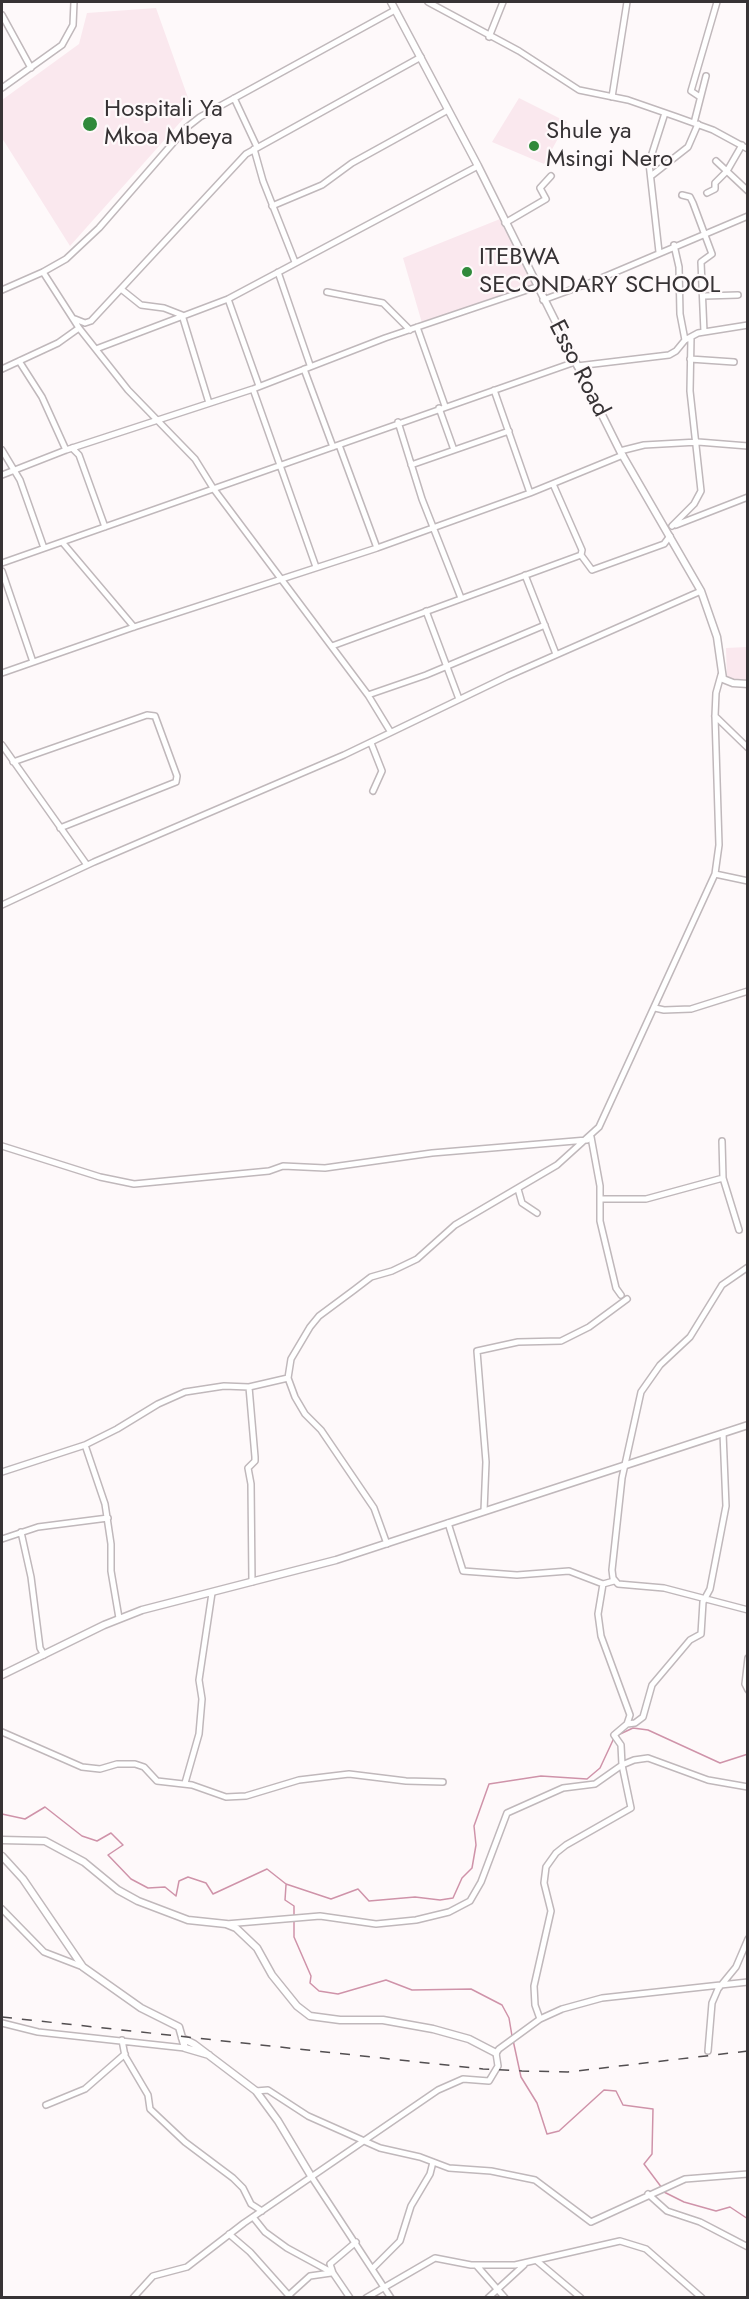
<!DOCTYPE html>
<style>
body{margin:0}
#map{position:relative;width:749px;height:2299px;overflow:hidden;background:#fef9fa;font-family:Jost,sans-serif}
canvas{display:block}
.frame{position:absolute;inset:0;border:3px solid #373335;pointer-events:none}
</style>
<div id="map">
<canvas width="749" height="2299"></canvas>
<div class="frame"></div>
</div>
<script>
const c = document.querySelector('canvas').getContext('2d');
c.lineJoin = 'round';
function fill(path, color) {
  c.fillStyle = color;
  c.fill(path, 'evenodd');
}
function shape(rows) {
  const path = new Path2D();
  for (const r of rows) {
    path.moveTo(r[0], r[1]);
    for (let i = 2; i < r.length; i += 2) path.lineTo(r[i], r[i + 1]);
  }
  return path;
}
function stroke(path, color, width, dash) {
  c.strokeStyle = color;
  c.lineWidth = width;
  c.lineCap = dash ? 'butt' : 'round';
  c.setLineDash(dash || []);
  c.stroke(path);
}
function label(font, color, halo, rows, align = 'center') {
  c.font = font + ' Jost,sans-serif';
  c.lineWidth = 4.5;
  c.setLineDash([]);
  c.textBaseline = 'middle';
  c.strokeStyle = halo;
  c.fillStyle = color;
  for (const [text, x, y, turn = 0] of rows) {
    c.save();
    c.translate(x, y);
    c.rotate((+turn || 0) * Math.PI / 180);
    c.textAlign = isNaN(turn) ? turn : align;
    if (halo) c.strokeText(text, 0, 0);
    c.fillText(text, 0, 0);
    c.restore();
  }
}
fill(shape([
 [156,8,192,109,70,246,2,138,2,100,79,44,87,13],
 [519,98,567,122,544,164,492,142],
 [500,219,533,286,422,323,403,258],
 [747,647,747,680,727,679,726,648]
]), '#fae8ee');
stroke(shape([
 [618,1735,633,1728,648,1730,720,1763,748,1754],
 [2,1814,25,1819,45,1807,82,1836,97,1841,111,1833,123,1845,108,1855,131,1879,148,1888,165,1887,176,1896,179,1881,188,1877,206,1883,213,1894,267,1869,286,1884,331,1899,358,1889,369,1901,415,1897,440,1900,453,1898,462,1878,472,1868,476,1845,474,1826,489,1784,541,1776,587,1779,600,1768,614,1738],
 [286,1885,285,1900,294,1906,294,1937,311,1976,310,1983,319,1991,338,1994,386,1980,412,1990,471,1989,502,2005,509,2018,512,2036],
 [513,2040,521,2077,537,2103,547,2134,559,2131,604,2090,616,2091,623,2105,653,2109,652,2154,644,2164,662,2188],
 [664,2192,684,2202,716,2211,730,2207,748,2219]
]), '#cf93a9', 1.5);
const minor = shape([
 [428,2,519,51,579,90,628,100,677,117,713,130,748,149],
 [2,15,31,68],
 [489,37,503,2],
 [2,88,62,45,73,25,74,2],
 [612,97,627,2],
 [700,97,691,91,717,2],
 [234,98,257,147],
 [694,123,706,76],
 [254,149,263,181,295,262],
 [716,161,748,191],
 [651,176,688,147,698,124],
 [707,193,715,189,715,183,727,171,742,145],
 [682,195,690,197,693,203,712,254,701,262,704,332],
 [272,206,322,185,352,163,448,110],
 [505,223,546,199,540,188,551,176],
 [674,245,679,267,680,314,685,340],
 [659,252,649,163,665,113],
 [43,272,79,328,128,390,195,459,213,488,368,695,390,731],
 [278,272,310,365],
 [121,289,141,305,164,308,182,315,209,403],
 [2,290,43,272,66,259,99,228,186,128,200,117,395,10],
 [327,292,383,303,410,330],
 [704,296,738,295],
 [228,299,259,386],
 [543,300,592,282,748,216],
 [75,319,85,323,91,321,246,154,421,57],
 [417,327,445,406],
 [96,349,228,299,478,166],
 [690,359,734,362],
 [19,361,42,397,66,450],
 [577,366,669,355,676,351,685,340,698,333,748,325],
 [2,369,58,343,79,328],
 [304,369,333,447],
 [253,389,316,567],
 [494,390,530,493],
 [439,408,454,450],
 [398,422,422,499,461,598],
 [339,445,377,548],
 [72,448,79,455,105,527],
 [2,450,20,480,44,548],
 [620,451,644,445,698,442,748,446],
 [411,465,509,431],
 [2,475,66,450,253,389,385,338,536,287],
 [676,525,748,497],
 [672,526,694,504,701,491,690,391,691,337],
 [63,543,134,627],
 [581,555,592,570,664,544,670,536],
 [2,563,575,362],
 [2,571,33,662],
 [525,575,556,654],
 [426,611,459,699],
 [332,646,581,555,582,550,553,484],
 [2,673,134,627,377,548,530,493,623,455],
 [368,695,426,675,545,625],
 [715,716,748,748],
 [371,743,382,771,373,791],
 [2,745,87,865],
 [13,762,147,715,155,716,177,776,176,782,60,828],
 [715,874,748,881],
 [2,905,94,862,344,755,508,676,701,591],
 [655,1008,664,1010,691,1009,748,991],
 [591,1137,600,1186,600,1221,616,1288,621,1295],
 [722,1141,723,1178,739,1230],
 [2,1146,100,1177,134,1184,269,1171,283,1166,325,1168,432,1153,587,1140],
 [518,1189,522,1203,537,1213],
 [600,1199,646,1199,723,1178],
 [748,1267,722,1285,690,1337,660,1365,641,1392,622,1478,612,1570,613,1578,618,1584,664,1588,748,1610],
 [249,1387,255,1457,255,1461,248,1468,251,1484,252,1582],
 [85,1445,105,1504,111,1544,111,1571,119,1618],
 [2,1472,85,1445,117,1429,158,1404,185,1392,224,1386,249,1387,288,1378],
 [484,1511,486,1462,477,1351,518,1342,561,1341,589,1327,627,1299],
 [448,1523,463,1571,517,1575,569,1571,603,1584,614,1581],
 [21,1532,31,1577,40,1648,44,1655],
 [2,1539,38,1527,108,1518],
 [387,1544,374,1508,321,1430,305,1414,295,1397,288,1378,291,1359,310,1327,319,1316,354,1290,371,1277,392,1271,417,1259,455,1225,557,1165,599,1127,715,874,719,845,715,716,716,693,721,675],
 [748,1658,745,1684,748,1690],
 [627,1724,635,1723,643,1717,652,1685,690,1640,701,1634,703,1602,710,1589,726,1506,723,1433],
 [2,1732,82,1767,100,1769,117,1764,135,1764,144,1767,157,1781,192,1785,226,1797,246,1796,299,1780,349,1774,406,1781,443,1782],
 [185,1783,199,1734,202,1699,199,1680,212,1593],
 [2,1909,44,1952,83,1967],
 [226,1924,320,1916,376,1924,416,1920,449,1912,470,1901,481,1882,507,1813,563,1788,595,1784,622,1765,634,1760,648,1758,708,1780,748,1787],
 [540,2019,535,2005,534,1986,551,1911,544,1883,546,1867,556,1853,566,1845,631,1808,622,1765,621,1745,614,1735,627,1724,630,1715,601,1636,598,1614,603,1584],
 [2,2023,38,2032,185,2048],
 [122,2040,125,2056,148,2095,150,2109,185,2142,233,2178,243,2188,251,2204,262,2211],
 [708,2051,712,2003,718,1989,736,1967,748,1939],
 [256,2091,268,2090,308,2116,380,2148,420,2157,449,2168,491,2171,535,2180,591,2222,685,2179,748,2174],
 [46,2105,85,2089,125,2054],
 [311,2176,391,2298],
 [648,2194,667,2211,700,2222,748,2247],
 [253,2217,265,2232,287,2248,333,2273],
 [229,2234,250,2252,291,2298],
 [537,2261,581,2298],
 [477,2266,505,2298],
 [373,2268,400,2241,411,2206,430,2174,433,2162],
 [289,2295,310,2276,331,2273],
 [133,2298,153,2276,187,2267,244,2223,438,2090,463,2079,489,2081,498,2066,496,2053,499,2049,540,2019,562,2009,602,1998,748,1982],
 [350,2298,333,2273,330,2264,356,2242],
 [366,2298,435,2258,471,2265,515,2265,620,2241,646,2249,702,2298],
 [488,2298,524,2265]
]);
const tertiary = shape([
 [391,2,478,166,620,451,701,591,717,637,723,679,733,683,748,684],
 [2,1675,104,1625,142,1610,336,1560,748,1425],
 [2,1840,45,1841,84,1862,118,1890,138,1901,188,1920,226,1924,236,1928,257,1948,272,1975,297,2006,310,2016,340,2020,383,2020,433,2029,469,2039,496,2053],
 [2,1856,23,1879,83,1967,141,2008,179,2027,185,2048,209,2055],
 [182,2038,194,2044,256,2091,278,2121,311,2176]
]);
stroke(minor, '#c0b8bb', 8);
stroke(tertiary, '#c0b8bb', 9);
stroke(minor, '#fff', 5);
stroke(tertiary, '#fff', 6);
stroke(shape([
 [2,2017,483,2069,522,2071,568,2072,748,2051]
]), '#534f51', 1.5, [10, 10]);
for (const [x, y, r, color] of [
 [90,124,8,"#308a3b"],
 [534,146,6,"#308a3b"],
 [467,272,6,"#308a3b"]
]) {
  const dot = new Path2D();
  dot.arc(x, y, r, 0, 2 * Math.PI);
  c.fillStyle = color;
  c.fill(dot);
  stroke(dot, '#fef9fa', 2);
}
label('24px', '#373335', '#fef9fa', [
 ["Hospitali Ya",104,110],
 ["Mkoa Mbeya",104,138],
 ["Shule ya",546,132],
 ["Msingi Nero",546,160],
 ["ITEBWA",479,258],
 ["SECONDARY SCHOOL",479,286]
], 'left');
label('24px', '#373335', '#fef9fa', [
 ["Esso Road",578,369,63]
]);
</script>
